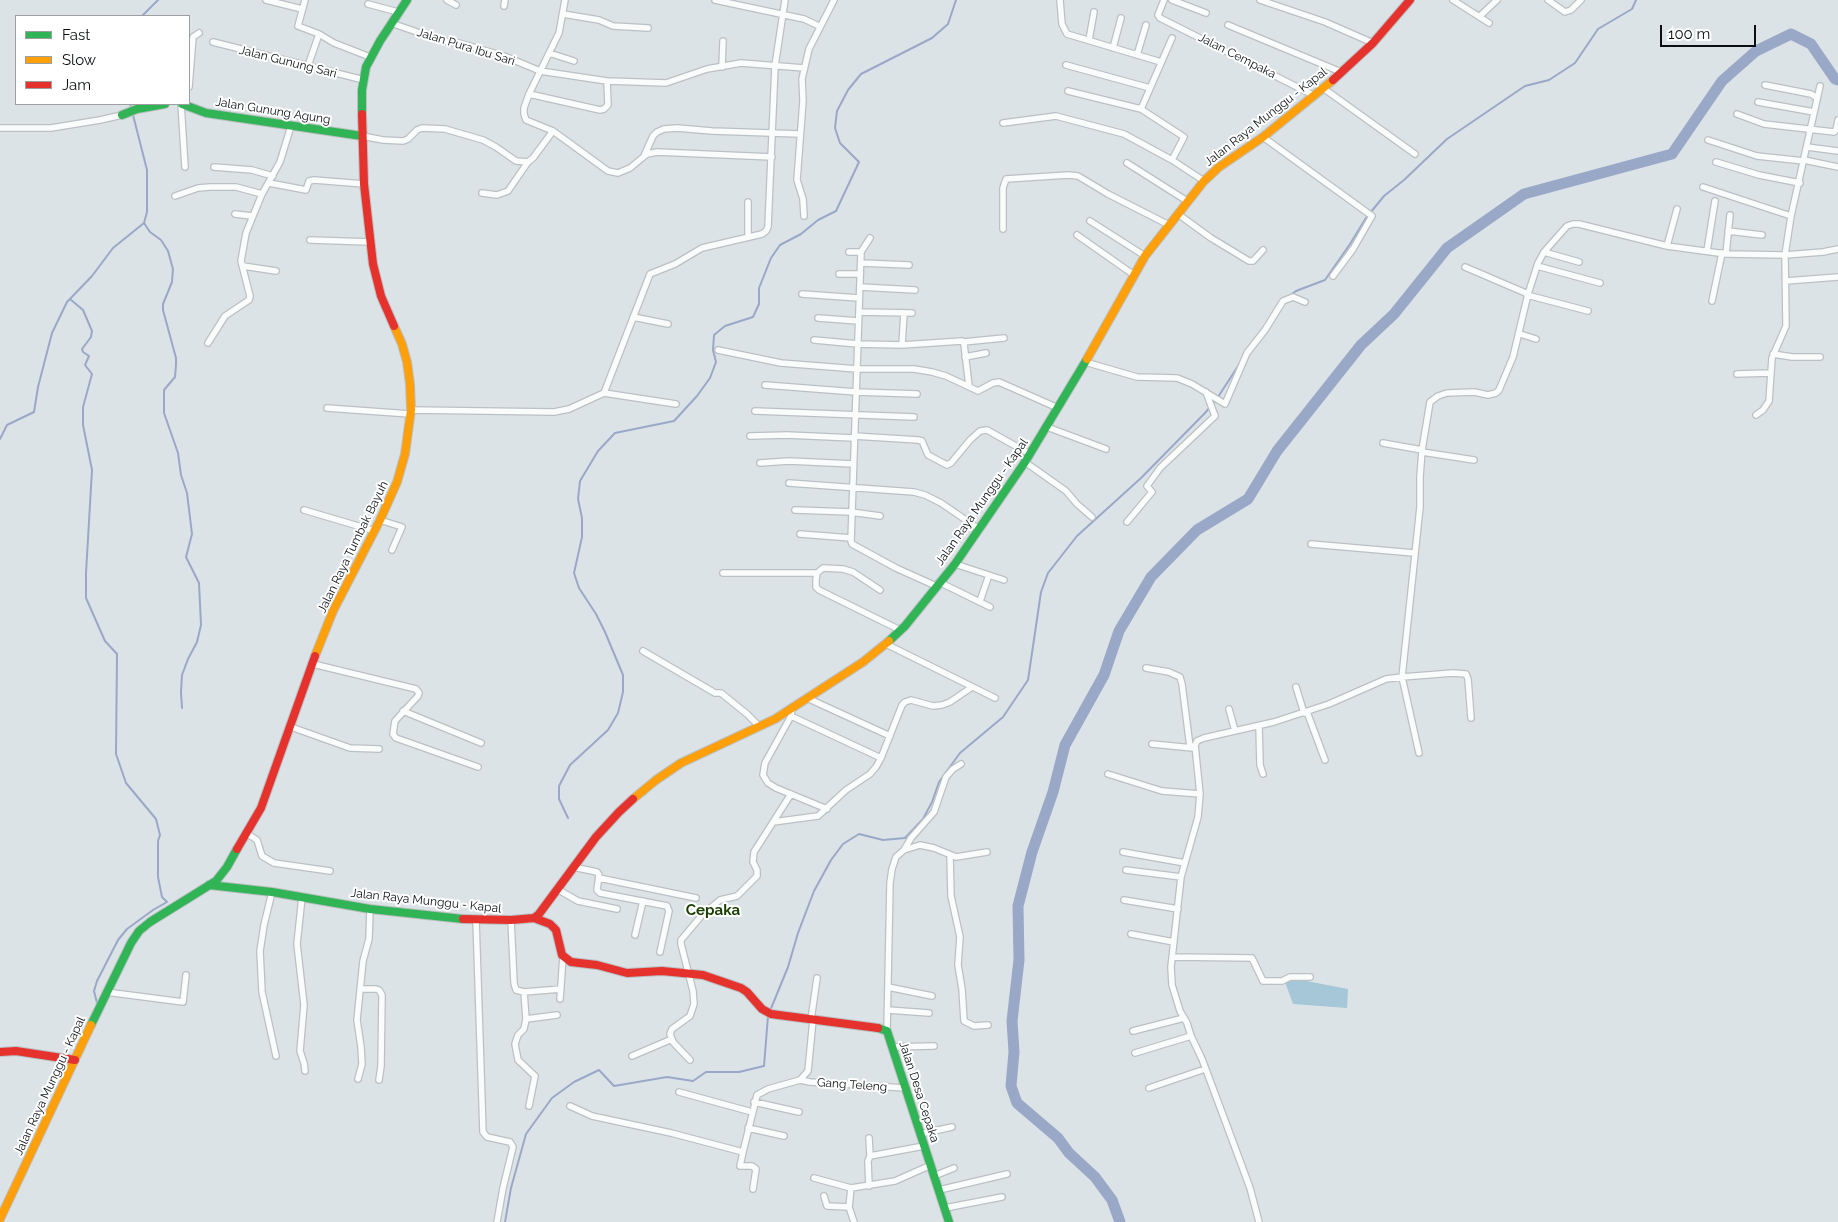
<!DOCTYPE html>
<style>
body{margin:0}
#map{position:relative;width:1838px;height:1222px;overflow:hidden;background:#dce3e7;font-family:Raleway,sans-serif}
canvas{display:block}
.legend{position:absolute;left:15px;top:15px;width:175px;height:90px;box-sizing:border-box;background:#fff;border:1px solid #9d9fa0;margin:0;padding:6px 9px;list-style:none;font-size:15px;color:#0b0f11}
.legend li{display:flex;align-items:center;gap:10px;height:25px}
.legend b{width:25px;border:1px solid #9d9fa0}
.scale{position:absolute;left:1660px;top:25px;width:96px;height:22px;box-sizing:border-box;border:2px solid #0b0f11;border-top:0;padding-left:6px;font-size:15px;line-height:18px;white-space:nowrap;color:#0b0f11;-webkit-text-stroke:4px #fff;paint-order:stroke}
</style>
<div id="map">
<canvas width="1838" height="1222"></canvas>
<ul class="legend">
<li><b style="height:6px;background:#30b455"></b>Fast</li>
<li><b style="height:6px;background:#ff9f0a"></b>Slow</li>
<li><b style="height:6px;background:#e5322d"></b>Jam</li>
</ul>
<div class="scale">100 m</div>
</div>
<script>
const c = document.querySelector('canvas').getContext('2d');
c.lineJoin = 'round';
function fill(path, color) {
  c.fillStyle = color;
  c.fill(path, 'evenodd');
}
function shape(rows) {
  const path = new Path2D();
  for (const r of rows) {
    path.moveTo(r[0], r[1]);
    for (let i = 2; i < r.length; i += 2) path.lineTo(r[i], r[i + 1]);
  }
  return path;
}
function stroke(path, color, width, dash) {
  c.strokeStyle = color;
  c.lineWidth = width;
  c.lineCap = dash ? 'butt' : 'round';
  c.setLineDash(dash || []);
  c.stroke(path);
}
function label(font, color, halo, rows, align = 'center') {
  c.font = font + ' Raleway,sans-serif';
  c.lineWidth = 4;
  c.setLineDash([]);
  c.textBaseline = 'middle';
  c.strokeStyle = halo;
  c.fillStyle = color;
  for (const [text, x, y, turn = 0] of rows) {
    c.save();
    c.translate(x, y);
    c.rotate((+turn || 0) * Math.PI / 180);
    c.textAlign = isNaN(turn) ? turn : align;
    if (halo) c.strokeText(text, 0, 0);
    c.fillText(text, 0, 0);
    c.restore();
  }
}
fill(shape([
 [1291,978,1348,989,1347,1008,1293,1004,1285,982]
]), '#a6c7d8');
stroke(shape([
 [142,16,158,0],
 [130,104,132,110],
 [144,223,150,232,161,240,168,251,173,269,172,282,163,304,163,310,176,358,176,365,175,377,164,390,164,413,178,453,181,475,187,493,192,534,186,557,199,583,201,625,197,642,188,659,182,675,181,692,182,708],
 [1288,297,1296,291,1325,280,1350,244,1366,218,1384,196,1404,180,1447,139,1525,86,1549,80,1575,63,1598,29,1632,9,1636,0],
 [70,299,83,310,92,331,91,337,82,349,83,352,89,356,85,365,92,374,83,407,83,425,92,470,86,573,86,598,105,641,117,654,116,754,126,783,156,819,160,835,158,841,158,877,162,897,167,902,153,910,127,929,118,940,97,981,94,991,97,1003],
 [1218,397,1240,363],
 [0,439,7,425,34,412,38,387,52,333,67,302,92,276,113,248,144,223,147,212,147,170,133,115],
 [568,818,559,799,559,786,570,765,608,730,618,713,623,692,623,675,605,632,596,614,579,588,574,573,582,537,582,518,578,499,580,481,598,451,615,433,674,421,697,396,710,378,716,362,713,350,714,335,725,326,753,317,759,304,759,288,771,258,780,245,801,234,818,220,836,211,859,162,840,143,835,128,837,111,848,90,861,74,932,38,948,24,956,0],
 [770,1011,788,967,798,933,814,891,831,860,843,844,859,834,883,840,905,838,923,819,932,802,939,782,960,753,1003,717,1028,680,1041,592,1048,573,1077,536,1141,478,1205,413,1215,401],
 [0,1210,9,1192],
 [505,1222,511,1188,526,1134,552,1098,574,1082,599,1070,614,1086,667,1077,693,1081,706,1072,739,1072,764,1066,768,1016]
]), '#9aa8c8', 2);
stroke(shape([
 [1120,1222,1112,1200,1095,1177,1069,1153,1058,1138,1017,1103,1011,1086,1014,1052,1012,1021,1019,960,1018,906,1032,852,1053,792,1065,745,1104,675,1119,631,1151,577,1197,530,1248,499,1277,451,1361,345,1394,314,1447,248,1524,194,1672,154,1722,81,1756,51,1791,34,1811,44,1835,79,1838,80]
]), '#9aa8c8', 11);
const street = shape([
 [266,0,302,9],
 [305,0,298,26,319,34,334,43,370,57],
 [447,0,456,5],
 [565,0,559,33,529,94,524,108,524,114,526,120,553,131,608,171,618,173,630,168,647,154,657,152,772,157],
 [715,0,804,19,819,26],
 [1060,0,1062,24,1067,34,1161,62],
 [1164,0,1158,15,1160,18,1315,96],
 [1172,0,1206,13],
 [1260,0,1325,22,1373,43],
 [1453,0,1489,23],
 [1548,0,1565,12,1571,10,1581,0],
 [368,4,398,12],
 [504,6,505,0],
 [563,14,599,20,613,26,648,28],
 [1480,16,1497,0],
 [391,23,443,41,459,43,504,56,540,71,607,81,666,83,707,69,741,63,804,68],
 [1228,25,1341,72],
 [1089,40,1094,12],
 [213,42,364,80],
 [1113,48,1121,18],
 [549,53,574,61],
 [1137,55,1146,25],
 [1066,65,1150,88],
 [308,66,319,34],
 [722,67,723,41],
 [1765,85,1811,94,1817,98],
 [189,87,193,37,199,33],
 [1323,88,1415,154],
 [1068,91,1141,109,1184,137,1172,160],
 [529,94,600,110,604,109,608,105,607,81],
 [1758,102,1814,112],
 [181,104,185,167],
 [1141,109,1172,38],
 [1737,114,1764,124,1834,132,1836,130,1838,120],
 [1003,123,1056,116,1124,134,1172,160,1204,181],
 [0,128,51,128,100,120,122,115],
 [362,136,383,140,403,141,408,139,417,130,422,128,445,129,483,140,496,147,516,161,528,162],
 [1263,137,1372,216,1353,249,1333,276],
 [1708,140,1757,156,1804,161],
 [1807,147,1838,151],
 [644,156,653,136,657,132,664,129,677,128,712,131,800,134],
 [1804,160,1838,167],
 [1716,162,1759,175,1800,183],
 [1127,163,1187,201],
 [214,167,252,170,273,176],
 [269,183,306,190,309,181,314,180,364,184],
 [1703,187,1791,216],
 [482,193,497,195,508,191,528,162,533,158,553,131],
 [175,196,198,188,210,187,236,187,262,194],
 [235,214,252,216],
 [1178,214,1211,238,1249,261,1253,261,1263,250],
 [804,216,803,199,797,180,803,101,802,79,809,49,834,0],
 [1090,221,1145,256],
 [1003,229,1003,188,1006,179,1068,175,1078,176,1108,194,1169,225],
 [1728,231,1762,235],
 [1077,235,1134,275],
 [748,237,748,202],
 [870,238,861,252,851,541,852,544,896,568,936,586],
 [310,240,370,242],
 [1667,246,1677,209],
 [1707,251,1715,201],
 [849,252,861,252],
 [1544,252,1579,262],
 [1726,254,1730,215],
 [861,263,909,265],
 [243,266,276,271],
 [1537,266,1600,283],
 [1465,267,1528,294],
 [839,274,860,274],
 [1786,281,1838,277],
 [860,287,915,290],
 [802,294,859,298],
 [1527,295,1588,311],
 [1712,301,1722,253],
 [859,312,912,313],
 [633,317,668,324],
 [818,318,858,321],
 [1520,334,1536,339],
 [814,340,858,344,902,345,962,341,964,344,969,386],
 [963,342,1004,338],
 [208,343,225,316,249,300,250,296,241,261,246,233,262,194,280,162,291,126],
 [902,345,904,313],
 [718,350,781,363,857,369,914,369,932,372,946,376,978,391,993,383,999,382,1058,408],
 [1773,354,1792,357,1820,357],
 [965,357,986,353],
 [1085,362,1137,377,1177,378,1192,384,1225,404,1247,353,1265,330,1283,301,1293,297,1305,302],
 [1737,374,1770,373],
 [765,385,856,392,917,394],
 [604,393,676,404],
 [327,408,410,414],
 [411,410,554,412,569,409,604,393,650,274,675,264,702,248,762,234,766,231,768,227,775,66,785,0],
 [755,411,914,417],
 [1756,415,1763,410,1769,401,1772,358,1786,326,1785,255,1791,216,1820,86],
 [1047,427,1106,449],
 [750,436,787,435,854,438],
 [854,436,918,440,922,441,928,455,947,465,951,463,970,440,980,431,987,430,1030,454],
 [1383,443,1422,450],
 [1422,452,1474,460],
 [1025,462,1066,491,1077,504,1092,517],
 [760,463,789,461,853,464],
 [789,483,914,492,925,495,941,503,979,529],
 [304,510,375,531],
 [795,510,851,512,880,516],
 [380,520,402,527,392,550],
 [1127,522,1152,492,1147,486,1160,468,1215,416,1206,392],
 [800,534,851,538],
 [1311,544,1414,553],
 [955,564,1004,580],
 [723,573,817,573],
 [939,582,990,607],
 [880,590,853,572,843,569,823,568,817,573,816,580,816,587,819,590,900,630],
 [980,601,989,575],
 [886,644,995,698],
 [643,651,715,693,721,693,747,714,760,727],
 [313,664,416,689,419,693,418,696,395,721,393,734,396,738,478,767],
 [1146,668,1169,672,1180,677,1182,684,1190,747],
 [1296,687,1304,713],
 [807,698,890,736],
 [792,708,791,716,765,763,763,775,768,783,776,788,827,809],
 [1229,709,1235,731],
 [403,711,481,743],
 [1307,712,1325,760],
 [791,716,881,758],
 [1259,726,1260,765,1263,774],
 [291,727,350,748,379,749],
 [1152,744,1193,748],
 [1419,753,1402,677,1453,673,1466,674,1468,679,1471,718],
 [1108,774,1162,791,1200,794],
 [773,822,818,816,846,790,870,774,876,767,881,758,902,705,905,702,911,700,933,706,942,705,950,702,972,687],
 [246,833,257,840,262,856,274,863,330,871],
 [904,850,911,838,934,812,946,777,953,769,961,764],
 [1123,852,1185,863],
 [950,855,951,896,960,937,958,965,962,989,964,1021,974,1026,988,1025],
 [573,867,597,872,599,875,597,890,600,893,667,906,669,911,660,952],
 [1126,870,1181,877],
 [599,878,696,898],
 [557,889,578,901,617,909],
 [272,892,264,925,260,951,262,992,276,1056],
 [302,897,297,944,304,1005,300,1051,304,1063,305,1071],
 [1124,900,1178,909],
 [476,920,483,1132,487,1137,510,1142,513,1147,503,1188,497,1222],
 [511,920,514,983,516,990,524,992,561,989],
 [1131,934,1174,942],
 [635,935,643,901],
 [1173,957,1252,958,1263,981,1282,981,1290,977,1310,977],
 [888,987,932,996],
 [360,989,376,989,379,990,382,995,381,1066,379,1080],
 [106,992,183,1002,186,975],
 [524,992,526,1019,524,1029,518,1035,515,1044,518,1060,535,1076,529,1106],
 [560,999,563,957],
 [888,1010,929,1013],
 [526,1019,557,1015],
 [811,1020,817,978],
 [887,1031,890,883,892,869,896,857,904,850,920,845,934,848,956,857,987,852],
 [1133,1031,1184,1018],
 [892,1047,934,1046],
 [1135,1053,1191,1036],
 [632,1056,672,1039],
 [690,1060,673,1042,670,1034,672,1029,690,1016,694,1004,693,991,681,944,681,940,703,914,720,900,737,896,757,876,757,870,753,862,754,852,791,794],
 [358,1079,362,1064,361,1047,357,1020,363,961,369,939,370,909],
 [800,1080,810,1082,905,1088],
 [1149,1088,1205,1069],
 [679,1092,752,1112],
 [754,1102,799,1112],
 [570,1106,592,1116,671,1133,743,1152,757,1095,768,1089,800,1080,808,1071,813,1020],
 [748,1128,784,1136],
 [920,1134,952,1127],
 [869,1138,870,1156],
 [743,1152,740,1166,752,1166,756,1169,753,1189],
 [934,1176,954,1168],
 [814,1178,851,1188,895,1181,931,1165],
 [869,1186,868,1161,870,1156,924,1146],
 [851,1188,849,1207,854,1222],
 [939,1190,1007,1174],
 [824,1196,827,1206,849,1207],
 [945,1208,1002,1197],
 [1259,1222,1250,1188,1233,1142,1202,1059,1191,1036,1187,1023,1180,1011,1172,985,1171,967,1181,877,1198,817,1200,794,1195,745,1197,741,1204,738,1274,722,1329,704,1386,679,1402,677,1420,507,1420,477,1422,450,1430,402,1438,396,1447,393,1474,392,1488,395,1496,393,1499,390,1513,357,1528,294,1538,263,1544,252,1567,226,1573,224,1579,224,1667,246,1726,254,1785,255,1823,252,1838,249]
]);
const fast = shape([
 [182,104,206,113,362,136],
 [362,114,362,90,366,67,380,41,407,0],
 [122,115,137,109,165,104],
 [889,641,905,626,955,564,1025,462,1087,359],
 [209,885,272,892,370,909,463,919],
 [91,1025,131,943,139,931,150,922,216,881,227,867,237,849],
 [878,1028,887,1031,949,1222]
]);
const slow = shape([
 [1087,359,1145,256,1204,181,1219,167,1263,137,1333,80],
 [315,656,333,611,380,520,397,482,405,454,411,410,410,384,407,362,402,344,394,326],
 [633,799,656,780,681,763,775,719,863,662,889,641],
 [0,1219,91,1025]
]);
const jam = shape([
 [1333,80,1373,43,1410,0],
 [362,114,364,184,373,264,381,296,394,326],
 [237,849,261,808,315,656],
 [534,918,550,924,556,930,562,955,571,962,597,965,627,973,662,971,703,975,741,988,747,992,762,1009,771,1014,878,1028],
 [463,919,511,920,534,918,539,914,596,837,619,812,633,799],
 [0,1052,16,1051,75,1060]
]);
stroke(street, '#bbc0c3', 8);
stroke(fast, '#bbc0c3', 10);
stroke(slow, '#bbc0c3', 10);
stroke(jam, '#bbc0c3', 10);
stroke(street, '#fafbfb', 5.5);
stroke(fast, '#30b455', 8);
stroke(slow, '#ff9f0a', 8);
stroke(jam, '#e5322d', 8);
label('12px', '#0b0f11', '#fff', [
 ["Jalan Pura Ibu Sari",466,47,17],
 ["Jalan Cempaka",1237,56,27],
 ["Jalan Gunung Sari",288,62,14],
 ["Jalan Gunung Agung",273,111,9],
 ["Jalan Raya Munggu - Kapal",1266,117,-38],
 ["Jalan Raya Munggu - Kapal",982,502,-55],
 ["Jalan Raya Tumbak Bayuh",353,547,-64],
 ["Jalan Raya Munggu - Kapal",426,901,6],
 ["Gang Teleng",852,1085,4],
 ["Jalan Raya Munggu - Kapal",50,1086,-65],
 ["Jalan Desa Cepaka",919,1092,72]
]);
label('bold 15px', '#193f00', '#fff', [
 ["Cepaka",713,910]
]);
</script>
